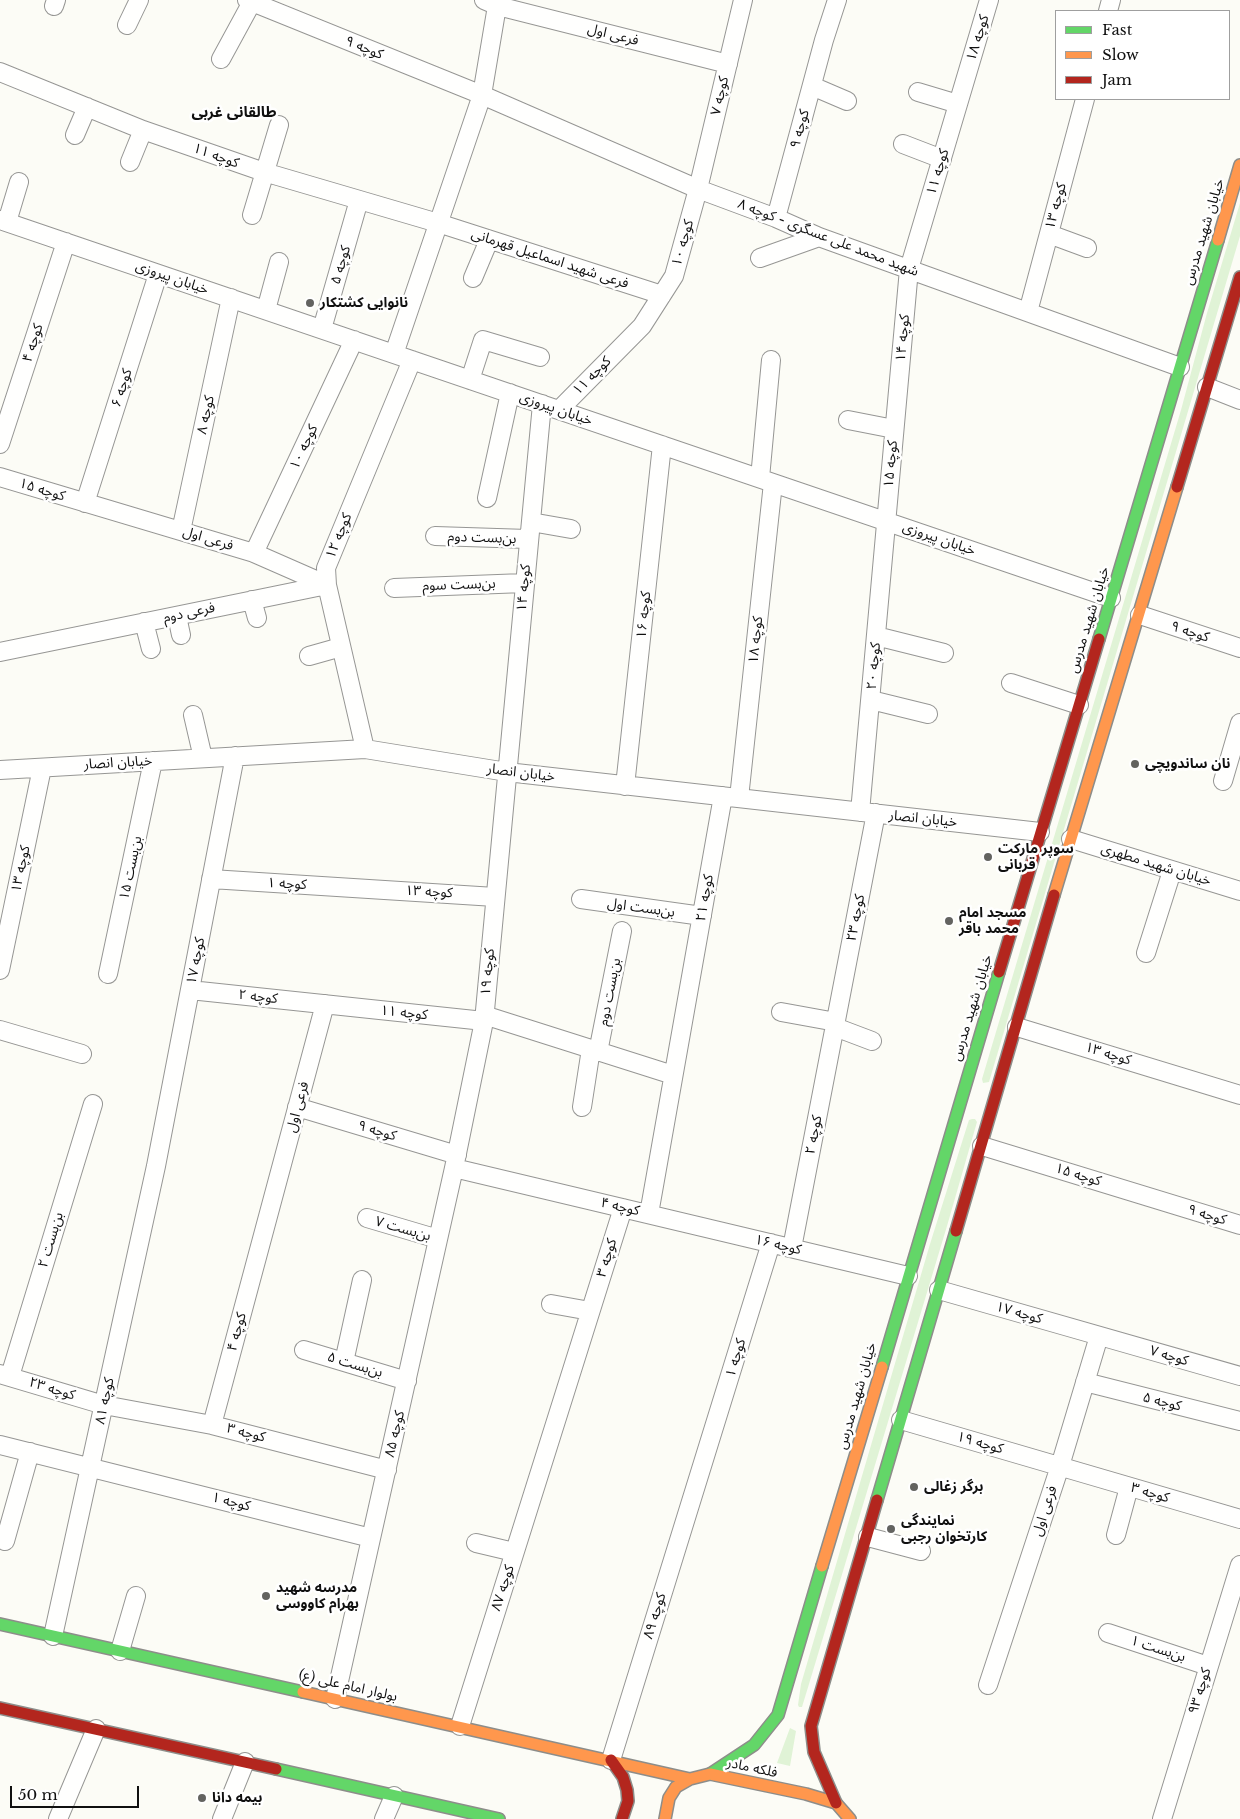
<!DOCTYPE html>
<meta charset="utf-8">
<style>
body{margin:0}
#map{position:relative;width:1240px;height:1819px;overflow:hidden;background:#fcfcf6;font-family:"Libre Baskerville",serif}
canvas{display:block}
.legend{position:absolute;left:1055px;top:10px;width:175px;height:90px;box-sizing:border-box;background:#fff;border:1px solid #9f9f9f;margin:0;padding:6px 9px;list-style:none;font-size:15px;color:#101010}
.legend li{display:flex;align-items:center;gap:10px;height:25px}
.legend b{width:25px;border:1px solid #9f9f9f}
.scale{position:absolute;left:10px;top:1786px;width:129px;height:22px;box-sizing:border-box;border:2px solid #101010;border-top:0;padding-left:6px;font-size:15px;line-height:18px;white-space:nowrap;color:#101010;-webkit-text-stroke:4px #fff;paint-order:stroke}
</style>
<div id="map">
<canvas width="1240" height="1819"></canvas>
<ul class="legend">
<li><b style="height:6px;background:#63d668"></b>Fast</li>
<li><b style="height:6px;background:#ff974d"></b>Slow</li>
<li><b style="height:6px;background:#b3261e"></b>Jam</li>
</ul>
<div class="scale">50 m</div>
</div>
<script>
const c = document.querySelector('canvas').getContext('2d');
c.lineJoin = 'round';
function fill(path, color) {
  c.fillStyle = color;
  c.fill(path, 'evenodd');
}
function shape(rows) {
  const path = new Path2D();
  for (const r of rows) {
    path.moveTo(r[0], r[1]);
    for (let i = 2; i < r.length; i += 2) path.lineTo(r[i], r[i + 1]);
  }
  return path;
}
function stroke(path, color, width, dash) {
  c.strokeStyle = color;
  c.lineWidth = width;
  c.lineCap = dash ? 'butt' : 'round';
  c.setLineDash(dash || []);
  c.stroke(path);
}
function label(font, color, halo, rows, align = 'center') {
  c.font = font + ' "Libre Baskerville","Noto Sans Arabic",serif';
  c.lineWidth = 5;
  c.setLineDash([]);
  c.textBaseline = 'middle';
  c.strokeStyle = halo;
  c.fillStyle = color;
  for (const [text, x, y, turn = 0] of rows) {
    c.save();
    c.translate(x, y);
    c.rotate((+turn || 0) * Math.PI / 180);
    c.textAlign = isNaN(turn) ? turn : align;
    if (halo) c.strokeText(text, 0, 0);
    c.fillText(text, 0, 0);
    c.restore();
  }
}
fill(shape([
 [1240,203,1240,236,989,1082,983,1083,982,1079,1181,410,1207,313],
 [972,1119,975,1119,977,1122,947,1226,809,1684,802,1707,799,1707,798,1705,801,1684,930,1244,968,1123,969,1120],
 [790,1728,796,1731,790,1766,777,1763]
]), '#e0f3d6');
const street = shape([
 [247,0,482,95,698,189,776,218,819,237,1180,367],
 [484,0,498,6,728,64],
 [54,6,56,0],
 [1108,11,1111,0],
 [127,25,139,0],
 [221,59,252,2],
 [0,72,143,130,264,172,438,223,662,295],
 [812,86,847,101],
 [918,92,958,104],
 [75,135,87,107],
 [903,144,942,159],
 [130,162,143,130],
 [252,215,279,125],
 [776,218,824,40,837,0],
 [0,220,1111,598],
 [7,222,19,182],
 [1049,234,1087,248],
 [760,258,819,237],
 [473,278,489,240],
 [266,310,279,262],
 [1028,312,1085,99],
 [322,329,359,200],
 [394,354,482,95,498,0],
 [470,380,483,340,540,357],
 [1207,387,1240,400],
 [559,410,642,326,674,276,698,189,743,0],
 [848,420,894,429],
 [0,444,66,242],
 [0,477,254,553,327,585],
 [760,478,771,360],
 [487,498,510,393],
 [85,503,158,274],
 [531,522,571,529],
 [181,531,231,298],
 [435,536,528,539],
 [254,553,354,340],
 [394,588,524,583],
 [252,600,257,618],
 [1140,615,1240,648],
 [177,616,181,635],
 [144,622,151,649],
 [876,636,944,653],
 [0,652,327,585],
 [309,656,341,647],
 [1011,683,1079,705],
 [871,700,928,714],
 [193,715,203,758],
 [365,749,327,585,326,568,412,360],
 [0,770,365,749,507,772,1040,832],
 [1223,781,1240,723],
 [625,786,662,445],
 [739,798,773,483],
 [860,812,909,269,989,0],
 [1071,839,1240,891],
 [211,879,495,897],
 [581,899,702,916],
 [1146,953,1172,871],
 [0,970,42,768],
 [108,974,153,761],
 [190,990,484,1021],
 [781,1012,836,1022],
 [484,1015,673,1075],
 [835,1027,872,1041],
 [1017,1027,1240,1095],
 [0,1030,82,1054],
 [598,1052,622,931],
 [297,1107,457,1155],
 [582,1107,591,1049],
 [982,1146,1240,1225],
 [454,1168,908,1276],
 [649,1214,723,796],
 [367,1218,438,1239],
 [792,1248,876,813],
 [939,1290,1240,1376],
 [551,1304,590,1311],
 [304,1350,407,1381],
 [344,1362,362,1280],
 [0,1374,104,1405,212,1425,387,1470],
 [10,1376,93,1104],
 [1085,1382,1240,1421],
 [901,1420,1240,1519],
 [212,1425,325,1004],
 [0,1445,371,1538],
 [1116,1535,1129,1487],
 [868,1537,921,1551],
 [5,1541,30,1452],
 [476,1543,514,1552],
 [1108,1633,1208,1666],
 [53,1636,156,1166,235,756],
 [120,1651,136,1596],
 [988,1685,1060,1466,1099,1336],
 [335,1699,454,1168,484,1021,542,404],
 [460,1726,623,1208],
 [611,1760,771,1243],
 [58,1819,96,1729],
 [222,1819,245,1762],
 [384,1819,394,1796],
 [1162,1819,1240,1565]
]);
const fast = shape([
 [1099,639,1218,240],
 [882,1367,999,972],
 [877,1500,956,1231],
 [0,1624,303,1692],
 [276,1769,499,1819],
 [710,1774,754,1745,778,1715,822,1566]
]);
const slow = shape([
 [1218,240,1240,165],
 [1054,895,1177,487],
 [822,1566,882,1367],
 [303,1692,690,1779],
 [665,1819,669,1798,676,1787,690,1779,710,1774,806,1794,836,1803,850,1819]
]);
const jam = shape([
 [1177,487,1240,277],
 [999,972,1099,639],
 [956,1231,1054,895],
 [0,1708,276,1769],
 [611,1760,623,1777,627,1790,628,1801,622,1819],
 [836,1803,814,1752,811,1726,877,1500]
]);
stroke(street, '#969694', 20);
stroke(fast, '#8d8d8a', 14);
stroke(slow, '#8d8d8a', 14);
stroke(jam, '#8d8d8a', 14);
stroke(street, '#fffffe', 18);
stroke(fast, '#63d668', 11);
stroke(slow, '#ff974d', 11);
stroke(jam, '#b3261e', 11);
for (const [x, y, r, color] of [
 [310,303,5,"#636360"],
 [1135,764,5,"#636360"],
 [988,857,5,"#636360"],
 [949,921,5,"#636360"],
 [914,1487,5,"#636360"],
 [891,1529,5,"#636360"],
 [266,1596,5,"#636360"],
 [202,1798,5,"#636360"]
]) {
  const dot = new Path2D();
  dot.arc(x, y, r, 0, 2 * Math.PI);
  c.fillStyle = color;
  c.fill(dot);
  stroke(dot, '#fff', 2);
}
label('14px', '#101010', '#fff', [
 ["فرعی اول",613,35,14],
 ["کوچه ۱۸",978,38,-73],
 ["کوچه ۹",364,48,22],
 ["کوچه ۷",720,96,-77],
 ["کوچه ۹",800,129,-75],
 ["کوچه ۱۱",216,156,20],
 ["کوچه ۱۱",938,172,-73],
 ["کوچه ۱۳",1056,206,-75],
 ["خیابان شهید مدرس",1204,232,-73],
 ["شهید محمد علی عسگری - کوچه ۸",828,238,21],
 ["کوچه ۱۰",683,243,-74],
 ["فرعی شهید اسماعیل قهرمانی",550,259,18],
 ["کوچه ۵",341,265,-74],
 ["خیابان پیروزی",172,278,19],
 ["کوچه ۱۴",903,338,-85],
 ["کوچه ۴",33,343,-72],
 ["کوچه ۱۱",592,376,-45],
 ["کوچه ۶",122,388,-72],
 ["خیابان پیروزی",556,409,19],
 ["کوچه ۸",206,415,-78],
 ["کوچه ۱۰",304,447,-65],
 ["کوچه ۱۵",891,464,-85],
 ["کوچه ۱۵",42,490,17],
 ["کوچه ۱۲",339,536,-68],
 ["بن‌بست دوم",482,538,2],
 ["فرعی اول",208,539,17],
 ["خیابان پیروزی",939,539,19],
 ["بن‌بست سوم",459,585,-2],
 ["کوچه ۱۴",524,588,-85],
 ["فرعی دوم",189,613,-12],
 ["کوچه ۱۶",644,615,-84],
 ["خیابان شهید مدرس",1089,620,-73],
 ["کوچه ۹",1190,632,18],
 ["کوچه ۱۸",756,640,-84],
 ["کوچه ۲۰",874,666,-85],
 ["خیابان انصار",118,763,-3],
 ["خیابان انصار",521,773,7],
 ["خیابان انصار",923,819,6],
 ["خیابان شهید مطهری",1156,865,17],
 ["بن‌بست ۱۵",131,868,-78],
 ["کوچه ۱۳",21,869,-78],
 ["کوچه ۱",287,884,3],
 ["کوچه ۱۳",429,892,3],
 ["کوچه ۲۱",705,898,-80],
 ["بن‌بست اول",641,908,8],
 ["کوچه ۲۳",856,918,-79],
 ["کوچه ۱۷",196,961,-79],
 ["کوچه ۱۹",488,972,-85],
 ["بن‌بست دوم",610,992,-79],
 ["کوچه ۲",258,997,6],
 ["خیابان شهید مدرس",972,1008,-73],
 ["کوچه ۱۱",404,1013,6],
 ["کوچه ۱۳",1108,1054,17],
 ["فرعی اول",298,1107,-75],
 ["کوچه ۹",377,1131,17],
 ["کوچه ۲",814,1135,-79],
 ["کوچه ۱۵",1078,1175,17],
 ["کوچه ۴",620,1207,13],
 ["کوچه ۹",1207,1215,17],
 ["بن‌بست ۷",403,1229,16],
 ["بن‌بست ۲",51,1240,-73],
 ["کوچه ۱۶",778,1245,13],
 ["کوچه ۳",607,1258,-73],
 ["کوچه ۱۷",1019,1313,16],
 ["کوچه ۴",237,1332,-75],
 ["کوچه ۷",1169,1356,16],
 ["کوچه ۱",736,1358,-73],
 ["بن‌بست ۵",355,1365,17],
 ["کوچه ۲۳",52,1389,17],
 ["خیابان شهید مدرس",857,1396,-74],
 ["کوچه ۸۱",105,1401,-78],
 ["کوچه ۵",1162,1402,14],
 ["کوچه ۳",246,1433,14],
 ["کوچه ۸۵",395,1434,-77],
 ["کوچه ۱۹",980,1443,16],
 ["کوچه ۳",1150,1493,16],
 ["کوچه ۱",231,1502,14],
 ["فرعی اول",1045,1511,-72],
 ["کوچه ۸۷",503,1588,-72],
 ["کوچه ۸۹",655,1616,-73],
 ["بن‌بست ۱",1158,1649,18],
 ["بولوار امام علی (ع)",348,1686,13],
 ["کوچه ۹۳",1200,1691,-73],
 ["فلکه مادر",752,1768,12]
]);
label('bold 14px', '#101010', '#fff', [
 ["نانوایی کشتکار",320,303],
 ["نان ساندویچی",1145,764],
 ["سوپر مارکت",998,849],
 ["قربانی",998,865],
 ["مسجد امام",959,913],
 ["محمد باقر",959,929],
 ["برگر زغالی",924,1487],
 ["نمایندگی",901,1521],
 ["کارتخوان رجبی",901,1537],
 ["مدرسه شهید",276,1588],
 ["بهرام کاووسی",276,1604],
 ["بیمه دانا",212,1798]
], 'left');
label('bold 15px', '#101010', '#fff', [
 ["طالقانی غربی",234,113]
]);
</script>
